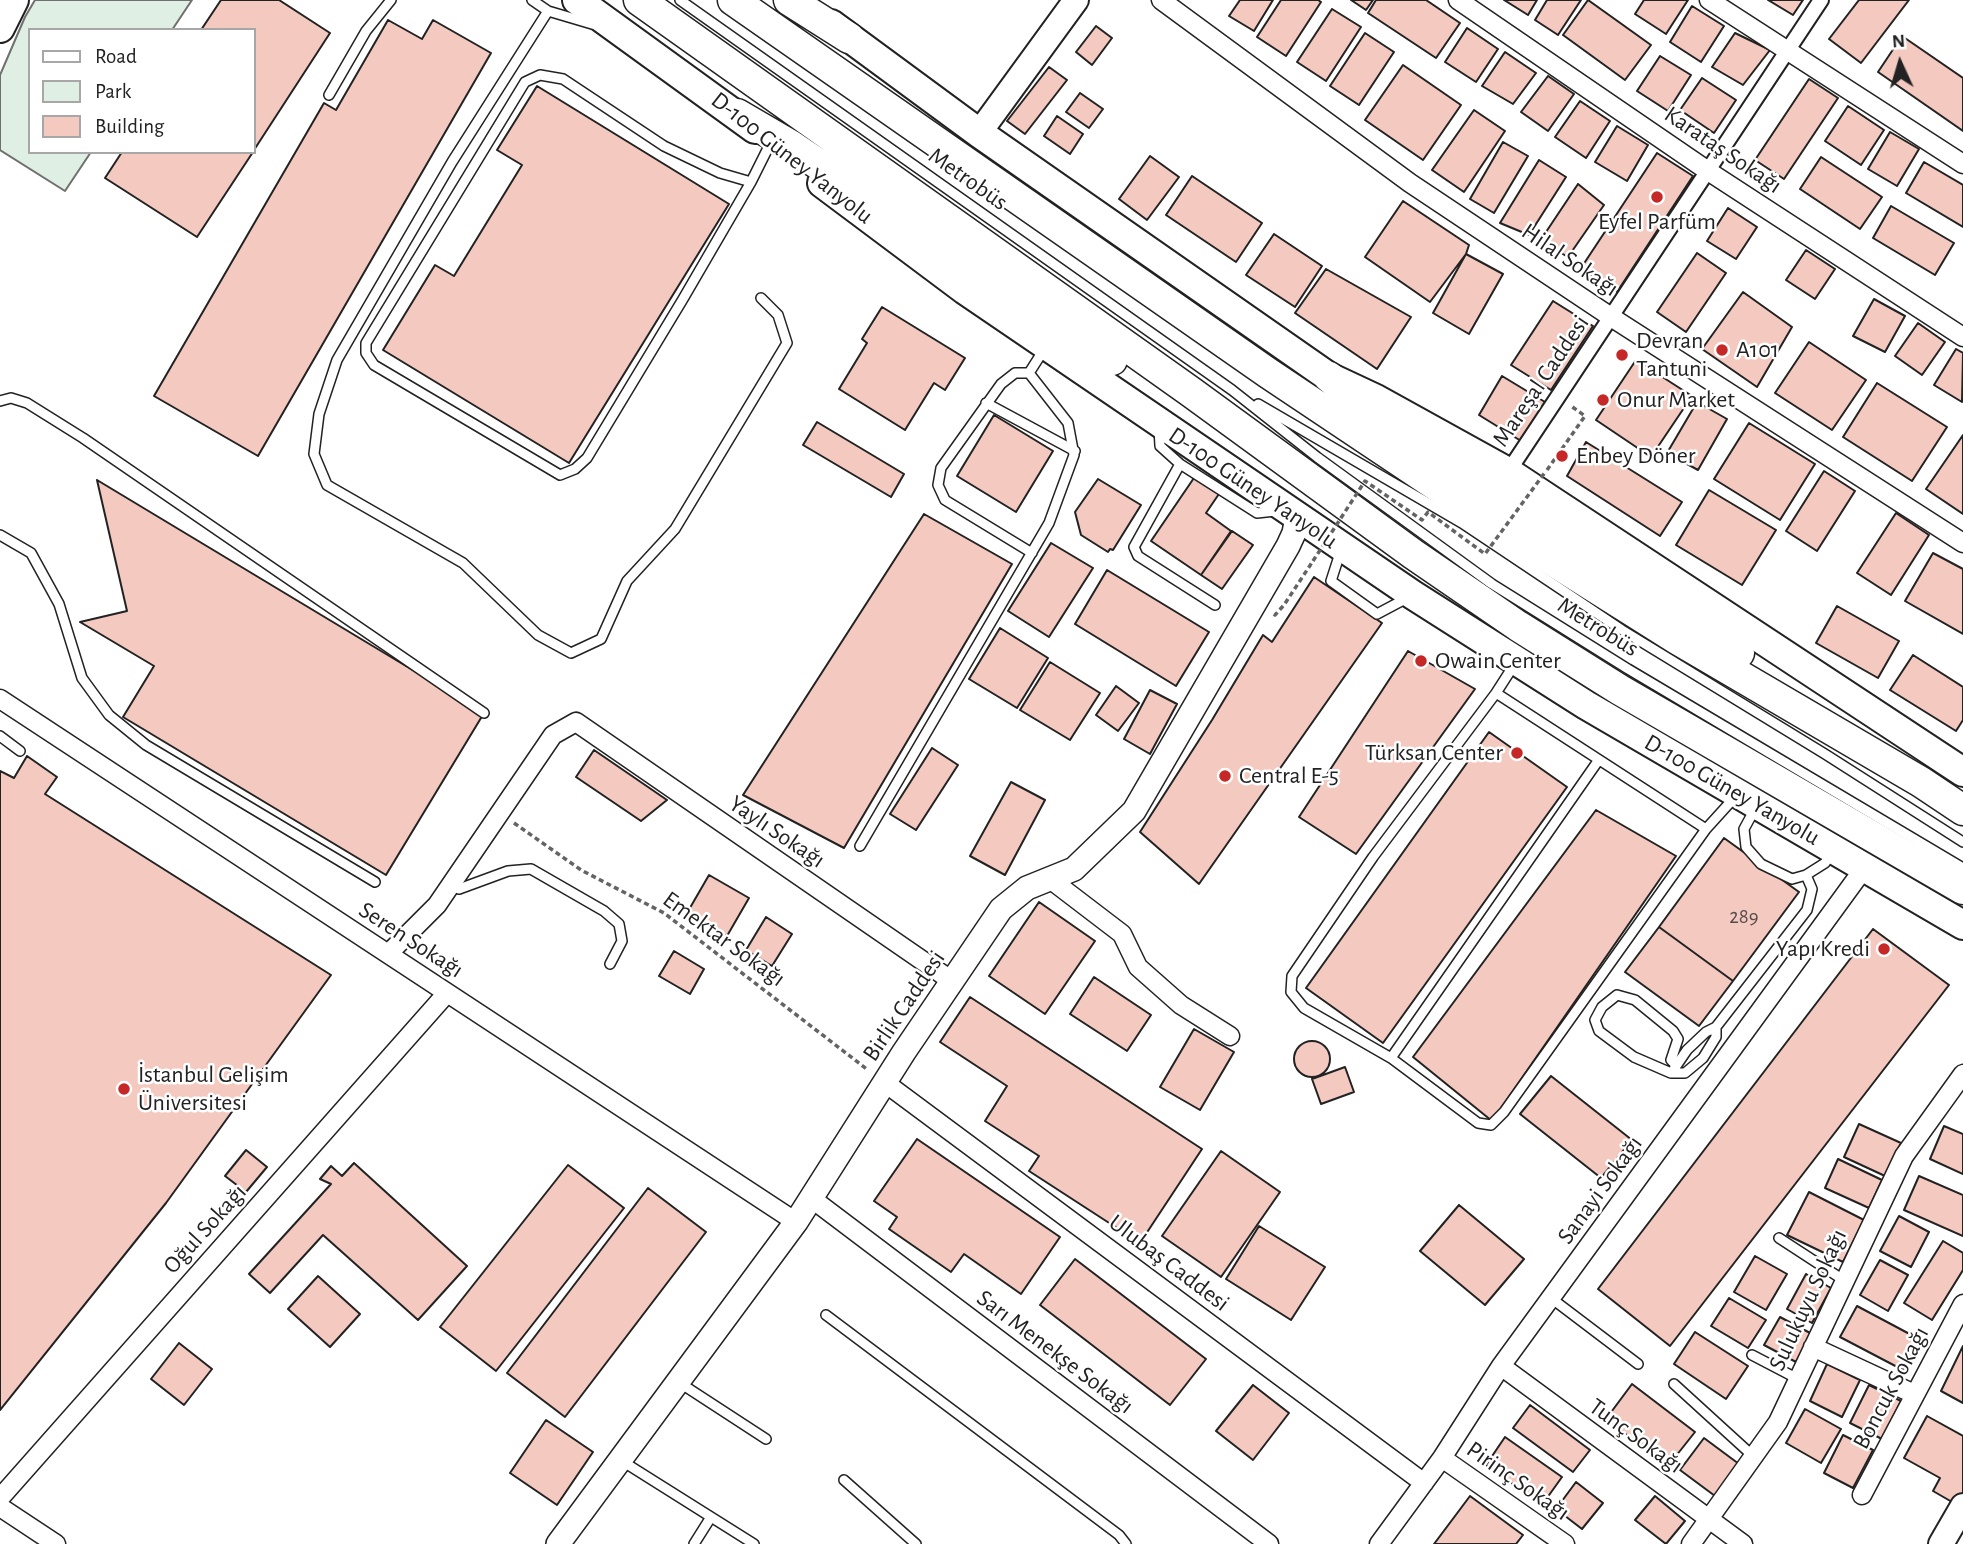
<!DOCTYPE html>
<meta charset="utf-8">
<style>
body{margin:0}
#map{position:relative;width:1963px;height:1544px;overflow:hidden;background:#fff;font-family:"Alegreya Sans",sans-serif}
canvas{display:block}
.legend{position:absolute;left:28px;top:28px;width:228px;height:126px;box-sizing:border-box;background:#fff;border:2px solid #a7a7a7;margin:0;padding:9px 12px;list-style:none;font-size:21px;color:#222}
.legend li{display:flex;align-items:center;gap:14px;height:35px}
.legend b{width:35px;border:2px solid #a7a7a7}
.north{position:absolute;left:1865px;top:28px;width:70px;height:70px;-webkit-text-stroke:5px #fff;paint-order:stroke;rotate:356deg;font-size:19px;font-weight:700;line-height:28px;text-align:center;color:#222}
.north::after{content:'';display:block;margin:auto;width:24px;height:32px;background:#222;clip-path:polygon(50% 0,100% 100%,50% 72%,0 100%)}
</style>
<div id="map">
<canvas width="1963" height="1544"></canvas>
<ul class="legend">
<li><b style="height:9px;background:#fff"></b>Road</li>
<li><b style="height:19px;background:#e0efe3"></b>Park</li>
<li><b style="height:19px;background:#f3c9c0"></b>Building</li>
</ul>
<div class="north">N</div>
</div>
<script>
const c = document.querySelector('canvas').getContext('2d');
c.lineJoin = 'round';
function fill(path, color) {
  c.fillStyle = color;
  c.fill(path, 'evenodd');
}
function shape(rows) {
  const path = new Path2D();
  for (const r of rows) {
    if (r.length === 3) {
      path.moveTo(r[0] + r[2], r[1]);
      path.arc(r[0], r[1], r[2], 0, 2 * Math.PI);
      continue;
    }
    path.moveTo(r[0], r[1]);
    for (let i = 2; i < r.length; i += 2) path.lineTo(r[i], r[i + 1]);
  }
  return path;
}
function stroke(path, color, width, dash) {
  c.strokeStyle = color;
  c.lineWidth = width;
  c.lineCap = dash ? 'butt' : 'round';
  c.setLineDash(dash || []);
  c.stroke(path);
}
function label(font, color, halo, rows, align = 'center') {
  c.font = font + ' "Alegreya Sans",sans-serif';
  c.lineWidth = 5;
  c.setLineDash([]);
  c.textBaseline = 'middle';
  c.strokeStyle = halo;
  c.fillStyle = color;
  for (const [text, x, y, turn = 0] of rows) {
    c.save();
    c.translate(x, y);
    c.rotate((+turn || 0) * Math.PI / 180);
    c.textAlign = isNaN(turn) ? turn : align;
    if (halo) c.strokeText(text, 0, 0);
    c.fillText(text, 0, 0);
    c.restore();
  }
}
const green = shape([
 [35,0,192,0,172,30,30,30,30,152,91,152,65,191,0,150,0,75,25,17,35,0]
]);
fill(green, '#e0efe3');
stroke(green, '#6f6f6f', 2);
const building = shape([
 [221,0,279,0,330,33,254,150,254,30,201,30,221,0],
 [1240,0,1273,0,1254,31,1229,16,1240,0],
 [1281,0,1318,0,1321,2,1286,56,1257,37,1281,0],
 [1351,0,1373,0,1366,10,1351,0],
 [1376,0,1426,0,1460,23,1436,58,1368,13,1376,0],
 [1504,0,1537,0,1528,15,1504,0],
 [1547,0,1581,0,1558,35,1535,20,1547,0],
 [1588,0,1651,45,1625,80,1563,35,1588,0],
 [1644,0,1688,0,1666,34,1635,14,1644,0],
 [1768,0,1803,0,1793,15,1768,0],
 [1859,0,1909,0,1861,63,1829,39,1859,0],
 [1692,6,1724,26,1701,62,1670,42,1692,6],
 [1332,9,1361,27,1326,81,1297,62,1332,9],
 [388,20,422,39,433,20,491,53,258,456,154,396,324,103,336,110,388,20],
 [1096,26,1112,38,1092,65,1076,52,1096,26],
 [1467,28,1498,49,1476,82,1445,62,1467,28],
 [1365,33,1394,52,1359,105,1330,86,1365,33],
 [1735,33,1770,50,1743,85,1712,67,1735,33],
 [1902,36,1963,78,1963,131,1878,72,1902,36],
 [1505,52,1536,73,1513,104,1482,86,1505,52],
 [1660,56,1691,75,1668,111,1637,91,1660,56],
 [1403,65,1461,105,1423,160,1365,120,1403,65],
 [1049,67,1067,80,1025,134,1007,121,1049,67],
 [1548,76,1574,94,1548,131,1521,112,1548,76],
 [1702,78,1736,100,1714,133,1680,110,1702,78],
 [1809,79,1838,98,1784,179,1755,160,1809,79],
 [537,86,729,204,569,463,383,350,435,265,454,276,522,165,497,150,537,86],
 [1080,93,1103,109,1089,128,1066,112,1080,93],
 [1580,101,1610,121,1586,158,1555,137,1580,101],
 [1848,106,1884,130,1861,165,1825,141,1848,106],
 [1474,110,1505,131,1464,192,1432,170,1474,110],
 [1057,116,1083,134,1070,154,1044,136,1057,116],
 [1617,126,1648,145,1627,181,1595,162,1617,126],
 [1890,132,1919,149,1897,186,1868,169,1890,132],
 [1503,142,1528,156,1494,213,1470,199,1503,142],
 [122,152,253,152,197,237,105,178,122,152],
 [1657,153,1693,176,1617,292,1581,268,1657,153],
 [1150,156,1179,177,1147,220,1119,199,1150,156],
 [1821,157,1882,197,1860,229,1800,189,1821,157],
 [1539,160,1566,177,1529,235,1500,223,1539,160],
 [1924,162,1963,185,1963,227,1906,193,1924,162],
 [1192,176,1262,223,1236,262,1166,215,1192,176],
 [1578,184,1604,205,1568,257,1540,241,1578,184],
 [1403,201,1469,245,1466,254,1430,302,1365,257,1403,201],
 [1891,206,1954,243,1935,275,1873,238,1891,206],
 [1728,208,1757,227,1736,259,1707,241,1728,208],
 [1274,234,1322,266,1295,307,1246,275,1274,234],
 [1806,250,1835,269,1815,299,1786,280,1806,250],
 [1697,253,1726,273,1686,332,1657,312,1697,253],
 [1466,254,1503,274,1469,334,1433,313,1466,254],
 [1326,269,1411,317,1377,369,1295,313,1326,269],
 [1743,292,1792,327,1757,387,1702,349,1743,292],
 [1874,299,1905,316,1885,352,1853,336,1874,299],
 [1553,301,1593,326,1551,390,1511,365,1553,301],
 [882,307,965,358,945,390,934,383,905,430,839,389,867,343,862,339,882,307],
 [1918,323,1945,342,1922,375,1895,356,1918,323],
 [1809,342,1866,380,1832,430,1775,393,1809,342],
 [1956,349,1963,353,1962,402,1934,385,1956,349],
 [1636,360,1692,396,1651,457,1596,420,1636,360],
 [1502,376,1545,402,1521,441,1479,415,1502,376],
 [1877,383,1947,427,1912,481,1843,437,1877,383],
 [1697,402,1727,419,1698,470,1667,453,1697,402],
 [994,415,1053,451,1016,512,957,476,994,415],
 [817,422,904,474,891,497,803,445,817,422],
 [1749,423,1815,464,1780,520,1714,479,1749,423],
 [1963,435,1963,514,1926,489,1963,435],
 [1586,442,1682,502,1660,536,1567,476,1586,442],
 [1824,471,1855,491,1817,551,1786,531,1824,471],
 [1198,472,1223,488,1206,513,1231,531,1201,575,1151,541,1198,472],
 [1098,479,1141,505,1113,550,1110,549,1108,552,1081,535,1075,512,1098,479],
 [97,480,484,713,386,875,123,717,154,666,80,622,127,611,97,480],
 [1709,490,1776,530,1742,585,1676,545,1709,490],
 [1896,513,1929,535,1891,595,1857,573,1896,513],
 [924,514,1012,564,844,848,743,795,924,514],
 [1232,531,1253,545,1222,589,1201,575,1232,531],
 [1051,543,1093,568,1049,637,1008,611,1051,543],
 [1933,553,1963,569,1963,634,1905,601,1933,553],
 [1107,570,1209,632,1176,686,1075,624,1107,570],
 [1314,577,1382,623,1199,884,1140,832,1212,720,1263,635,1272,642,1314,577],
 [1837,606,1899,641,1878,678,1816,643,1837,606],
 [1000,628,1048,658,1017,708,969,679,1000,628],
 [1408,651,1475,689,1356,854,1299,817,1408,651],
 [1913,655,1963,687,1963,720,1956,731,1890,690,1913,655],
 [1050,662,1100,693,1070,740,1020,710,1050,662],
 [1116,686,1139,703,1118,731,1096,715,1116,686],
 [1150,690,1177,704,1150,754,1124,739,1150,690],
 [1489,732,1567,787,1383,1043,1306,988,1489,732],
 [932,748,958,765,916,830,890,814,932,748],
 [594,750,667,800,641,821,576,777,594,750],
 [27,756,57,777,45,794,331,975,166,1203,0,1410,0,771,14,778,27,756],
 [1011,782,1045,800,1005,875,970,856,1011,782],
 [1596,810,1676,856,1492,1121,1413,1057,1596,810],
 [1724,838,1799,892,1733,981,1659,927,1724,838],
 [709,875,749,898,727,936,687,913,709,875],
 [1039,902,1095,941,1045,1014,989,976,1039,902],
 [766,917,792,934,772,966,746,950,766,917],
 [1659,927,1733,981,1699,1026,1625,972,1659,927],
 [1873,929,1949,985,1670,1346,1598,1289,1873,929],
 [674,951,704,969,690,994,659,976,674,951],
 [1094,977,1151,1015,1127,1051,1070,1014,1094,977],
 [970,997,1202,1149,1140,1243,1029,1171,1039,1156,985,1121,1007,1086,940,1042,970,997],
 [1194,1029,1234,1052,1200,1110,1160,1087,1194,1029],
 [1312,1059,18],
 [1345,1067,1354,1092,1321,1104,1312,1079,1345,1067],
 [1551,1076,1632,1140,1601,1178,1520,1114,1551,1076],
 [1859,1124,1901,1143,1885,1176,1844,1157,1859,1124],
 [1944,1126,1963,1134,1963,1174,1930,1159,1944,1126],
 [917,1139,1060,1237,1021,1294,964,1254,951,1272,889,1229,897,1217,874,1201,917,1139],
 [246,1150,267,1167,246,1192,225,1176,246,1150],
 [1221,1151,1280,1192,1221,1277,1162,1236,1221,1151],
 [1838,1159,1882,1180,1869,1208,1825,1188,1838,1159],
 [354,1163,467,1266,418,1320,323,1235,270,1293,249,1274,331,1184,320,1179,331,1166,342,1176,354,1163],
 [568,1165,624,1208,496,1371,440,1327,568,1165],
 [1919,1176,1963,1195,1963,1236,1904,1210,1919,1176],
 [648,1188,706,1232,565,1417,507,1373,648,1188],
 [1809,1192,1864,1220,1843,1262,1787,1235,1809,1192],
 [1459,1205,1524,1259,1485,1305,1420,1251,1459,1205],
 [1899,1216,1929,1232,1911,1267,1880,1251,1899,1216],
 [1259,1226,1325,1267,1291,1320,1226,1279,1259,1226],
 [1943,1241,1963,1253,1963,1270,1932,1320,1904,1303,1943,1241],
 [1755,1256,1787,1274,1766,1310,1734,1292,1755,1256],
 [1075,1259,1206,1359,1170,1405,1040,1305,1075,1259],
 [1880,1260,1908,1275,1888,1311,1860,1295,1880,1260],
 [1806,1274,1831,1288,1812,1323,1787,1309,1806,1274],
 [318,1276,360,1314,330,1347,288,1309,318,1276],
 [1729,1298,1766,1320,1748,1348,1711,1326,1729,1298],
 [1857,1306,1919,1339,1903,1370,1840,1337,1857,1306],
 [1780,1317,1812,1334,1796,1362,1764,1345,1780,1317],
 [1695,1332,1748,1366,1726,1399,1674,1364,1695,1332],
 [179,1343,212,1369,184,1405,151,1379,179,1343],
 [1963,1346,1963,1403,1941,1391,1963,1346],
 [1827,1364,1860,1380,1842,1417,1810,1401,1827,1364],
 [1632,1384,1695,1432,1668,1466,1606,1419,1632,1384],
 [1253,1385,1289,1413,1253,1460,1216,1431,1253,1385],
 [1869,1385,1901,1401,1882,1439,1850,1423,1869,1385],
 [1530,1405,1590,1450,1573,1472,1513,1428,1530,1405],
 [1805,1409,1841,1429,1821,1463,1786,1443,1805,1409],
 [1927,1416,1963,1436,1963,1498,1959,1506,1933,1491,1940,1478,1904,1458,1927,1416],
 [546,1420,593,1452,557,1505,510,1473,546,1420],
 [1843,1435,1873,1450,1853,1488,1824,1473,1843,1435],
 [1505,1437,1562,1477,1542,1505,1486,1465,1505,1437],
 [1704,1438,1739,1464,1715,1496,1680,1470,1704,1438],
 [1576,1482,1603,1503,1582,1529,1556,1509,1576,1482],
 [1470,1496,1523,1535,1516,1544,1434,1544,1470,1496],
 [1655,1496,1685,1521,1666,1544,1635,1520,1655,1496]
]);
fill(building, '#f3c9c0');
stroke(building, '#222', 2);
const service = shape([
 [532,0,548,11,592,24],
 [680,0,1232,390,1317,457,1492,584,1628,669,1963,868],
 [548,11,452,162,337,360,319,414,314,454,327,485,463,563,538,635,571,653,601,639,627,581,675,529,787,343,778,315,761,298],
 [329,95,366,31,391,0],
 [751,182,720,173,664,146,563,79,540,75,525,82,366,343,366,353,374,365,560,475,575,469,587,458,683,299,751,182,771,142],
 [1029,373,1015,373,1001,384,941,468,938,485,945,500,1032,553],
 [0,401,11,398,27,403,83,438,484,713],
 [986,403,1075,451],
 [1258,404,1462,523,1622,630,1825,754,1963,842],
 [1159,428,1160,446,1180,464,1257,513,1275,511],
 [1180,464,1134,547,1138,556,1215,605],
 [0,535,31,553,59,604,82,678,109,715,146,745,375,882],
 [1341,550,1331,581,1377,614,1409,597],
 [1514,665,1496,693,1373,857,1292,976,1291,992,1304,1008,1391,1058,1478,1123,1491,1125,1504,1112,1706,829,1735,797],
 [1496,693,1706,829],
 [0,736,20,751],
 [1756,807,1744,829,1746,847,1761,864,1792,879,1806,875,1825,863,1833,851],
 [860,846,1049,523,1074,455,1068,423,1029,373,1045,348],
 [450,886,459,889,508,871,531,869,604,911,619,924,622,941,610,964],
 [1391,1058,1598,761],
 [1676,1065,1671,1060,1678,1039,1673,1031,1635,1000,1617,995,1602,1007,1595,1020,1599,1031,1634,1057,1671,1073,1685,1073,1703,1058,1716,1037,1716,1027],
 [1674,1069,1687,1050,1706,1032,1716,1027,1807,910,1812,889,1806,875],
 [1779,1238,1845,1281],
 [1551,1298,1638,1364],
 [826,1315,1119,1535,1126,1544],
 [1752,1355,1798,1379],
 [680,1383,766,1439],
 [1674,1384,1753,1456],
 [622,1461,754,1544],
 [844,1480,916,1544],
 [694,1544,711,1517]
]);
const pedestrian = shape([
 [1508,472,1821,0]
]);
const minor = shape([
 [1161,0,1410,183,1611,317,1963,543],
 [1458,0,1708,171,1963,337],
 [1709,0,1963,164],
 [0,699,796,1222],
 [1050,879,1122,934,1138,967,1181,1005,1230,1036],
 [388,954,437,905,553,735,576,722,952,981],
 [884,1082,1424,1483],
 [811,1198,1269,1544],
 [1813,1347,1914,1394],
 [1501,1366,1743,1544],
 [1442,1458,1565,1544],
 [1862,1495,1963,1304],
 [0,1498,447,993],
 [0,1507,56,1544],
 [1379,1544,1442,1458,1501,1366,1865,867],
 [1691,1544,1778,1422,1904,1156,1963,1074]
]);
const tertiary = shape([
 [558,1544,796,1222,904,1052,1001,909,1027,888,1074,869,1134,811,1288,546,1294,533,1297,517]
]);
const secondary = shape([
 [979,133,1076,0],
 [1941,1544,1963,1506]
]);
const primary = shape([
 [577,0,755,129],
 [831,24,979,133,1329,377,1376,399,1508,472,1963,772],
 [0,28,14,0],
 [822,183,965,290,1413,595,1586,705,1963,925]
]);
const trunk = shape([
 [639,0,1191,392,1413,554,1518,626,1620,690,1963,889],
 [733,0,1268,373,1485,518,1677,639,1921,782,1963,810],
 [789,0,849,38],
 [737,114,790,145,1010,294,1112,360],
 [1329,377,1370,411,1739,653]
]);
stroke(service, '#222', 12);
stroke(pedestrian, '#222', 18);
stroke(minor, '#222', 21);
stroke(tertiary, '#222', 26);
stroke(secondary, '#222', 28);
stroke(primary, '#222', 32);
stroke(trunk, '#222', 33);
stroke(shape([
 [1547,470,1585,416,1571,406],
 [1274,614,1275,615,1284,605,1313,561],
 [514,823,581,870,664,913,868,1070]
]), '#646464', 3.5, [5, 3.5]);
stroke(service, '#fff', 9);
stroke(pedestrian, '#fff', 14);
stroke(minor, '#fff', 18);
stroke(tertiary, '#fff', 23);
stroke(secondary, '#fff', 24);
stroke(primary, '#fff', 28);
stroke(trunk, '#fff', 30);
stroke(shape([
 [1313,561,1365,481,1422,520,1428,512,1485,554,1546,471]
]), '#646464', 3.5, [5, 3.5]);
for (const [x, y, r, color] of [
 [1657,197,7,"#c62828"],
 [1722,350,7,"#c62828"],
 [1622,355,7,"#c62828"],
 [1603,400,7,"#c62828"],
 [1562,456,7,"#c62828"],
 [1421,661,7,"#c62828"],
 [1517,753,7,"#c62828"],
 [1225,776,7,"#c62828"],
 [1884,949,7,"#c62828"],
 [124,1089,7,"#c62828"]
]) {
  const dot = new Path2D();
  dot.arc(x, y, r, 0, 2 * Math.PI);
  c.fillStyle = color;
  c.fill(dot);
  stroke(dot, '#fff', 2.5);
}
label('21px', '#564c4a', null, [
 ["289",1744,917]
]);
label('24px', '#222', '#fff', [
 ["Karataş Sokağı",1723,150,34],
 ["D-100 Güney Yanyolu",792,158,38],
 ["Metrobüs",968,179,35],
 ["Hilal Sokağı",1570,260,34],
 ["Mareşal Caddesi",1541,381,-56],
 ["D-100 Güney Yanyolu",1253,488,34],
 ["Metrobüs",1598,627,32],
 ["D-100 Güney Yanyolu",1732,790,30],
 ["Yaylı Sokağı",777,832,34],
 ["Emektar Sokağı",724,939,36],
 ["Seren Sokağı",411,940,33],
 ["Birlik Caddesi",904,1006,-56],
 ["Sanayi Sokağı",1600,1190,-54],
 ["Oğul Sokağı",205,1229,-48],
 ["Ulubaş Caddesi",1169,1263,37],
 ["Sulukuyu Sokağı",1808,1300,-65],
 ["Sarı Menekşe Sokağı",1055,1352,37],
 ["Boncuk Sokağı",1891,1388,-62],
 ["Tunç Sokağı",1636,1436,36],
 ["Pirinç Sokağı",1518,1481,35]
]);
label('24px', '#222', '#fff', [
 ["Eyfel Parfüm",1657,222,"center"],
 ["Devran",1636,341],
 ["Tantuni",1636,369],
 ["A101",1736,350],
 ["Onur Market",1617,400],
 ["Enbey Döner",1576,456],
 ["Owain Center",1435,661],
 ["Türksan Center",1503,753,"right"],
 ["Central E-5",1239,776],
 ["Yapı Kredi",1870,949,"right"],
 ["İstanbul Gelişim",138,1075],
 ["Üniversitesi",138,1103]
], 'left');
</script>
